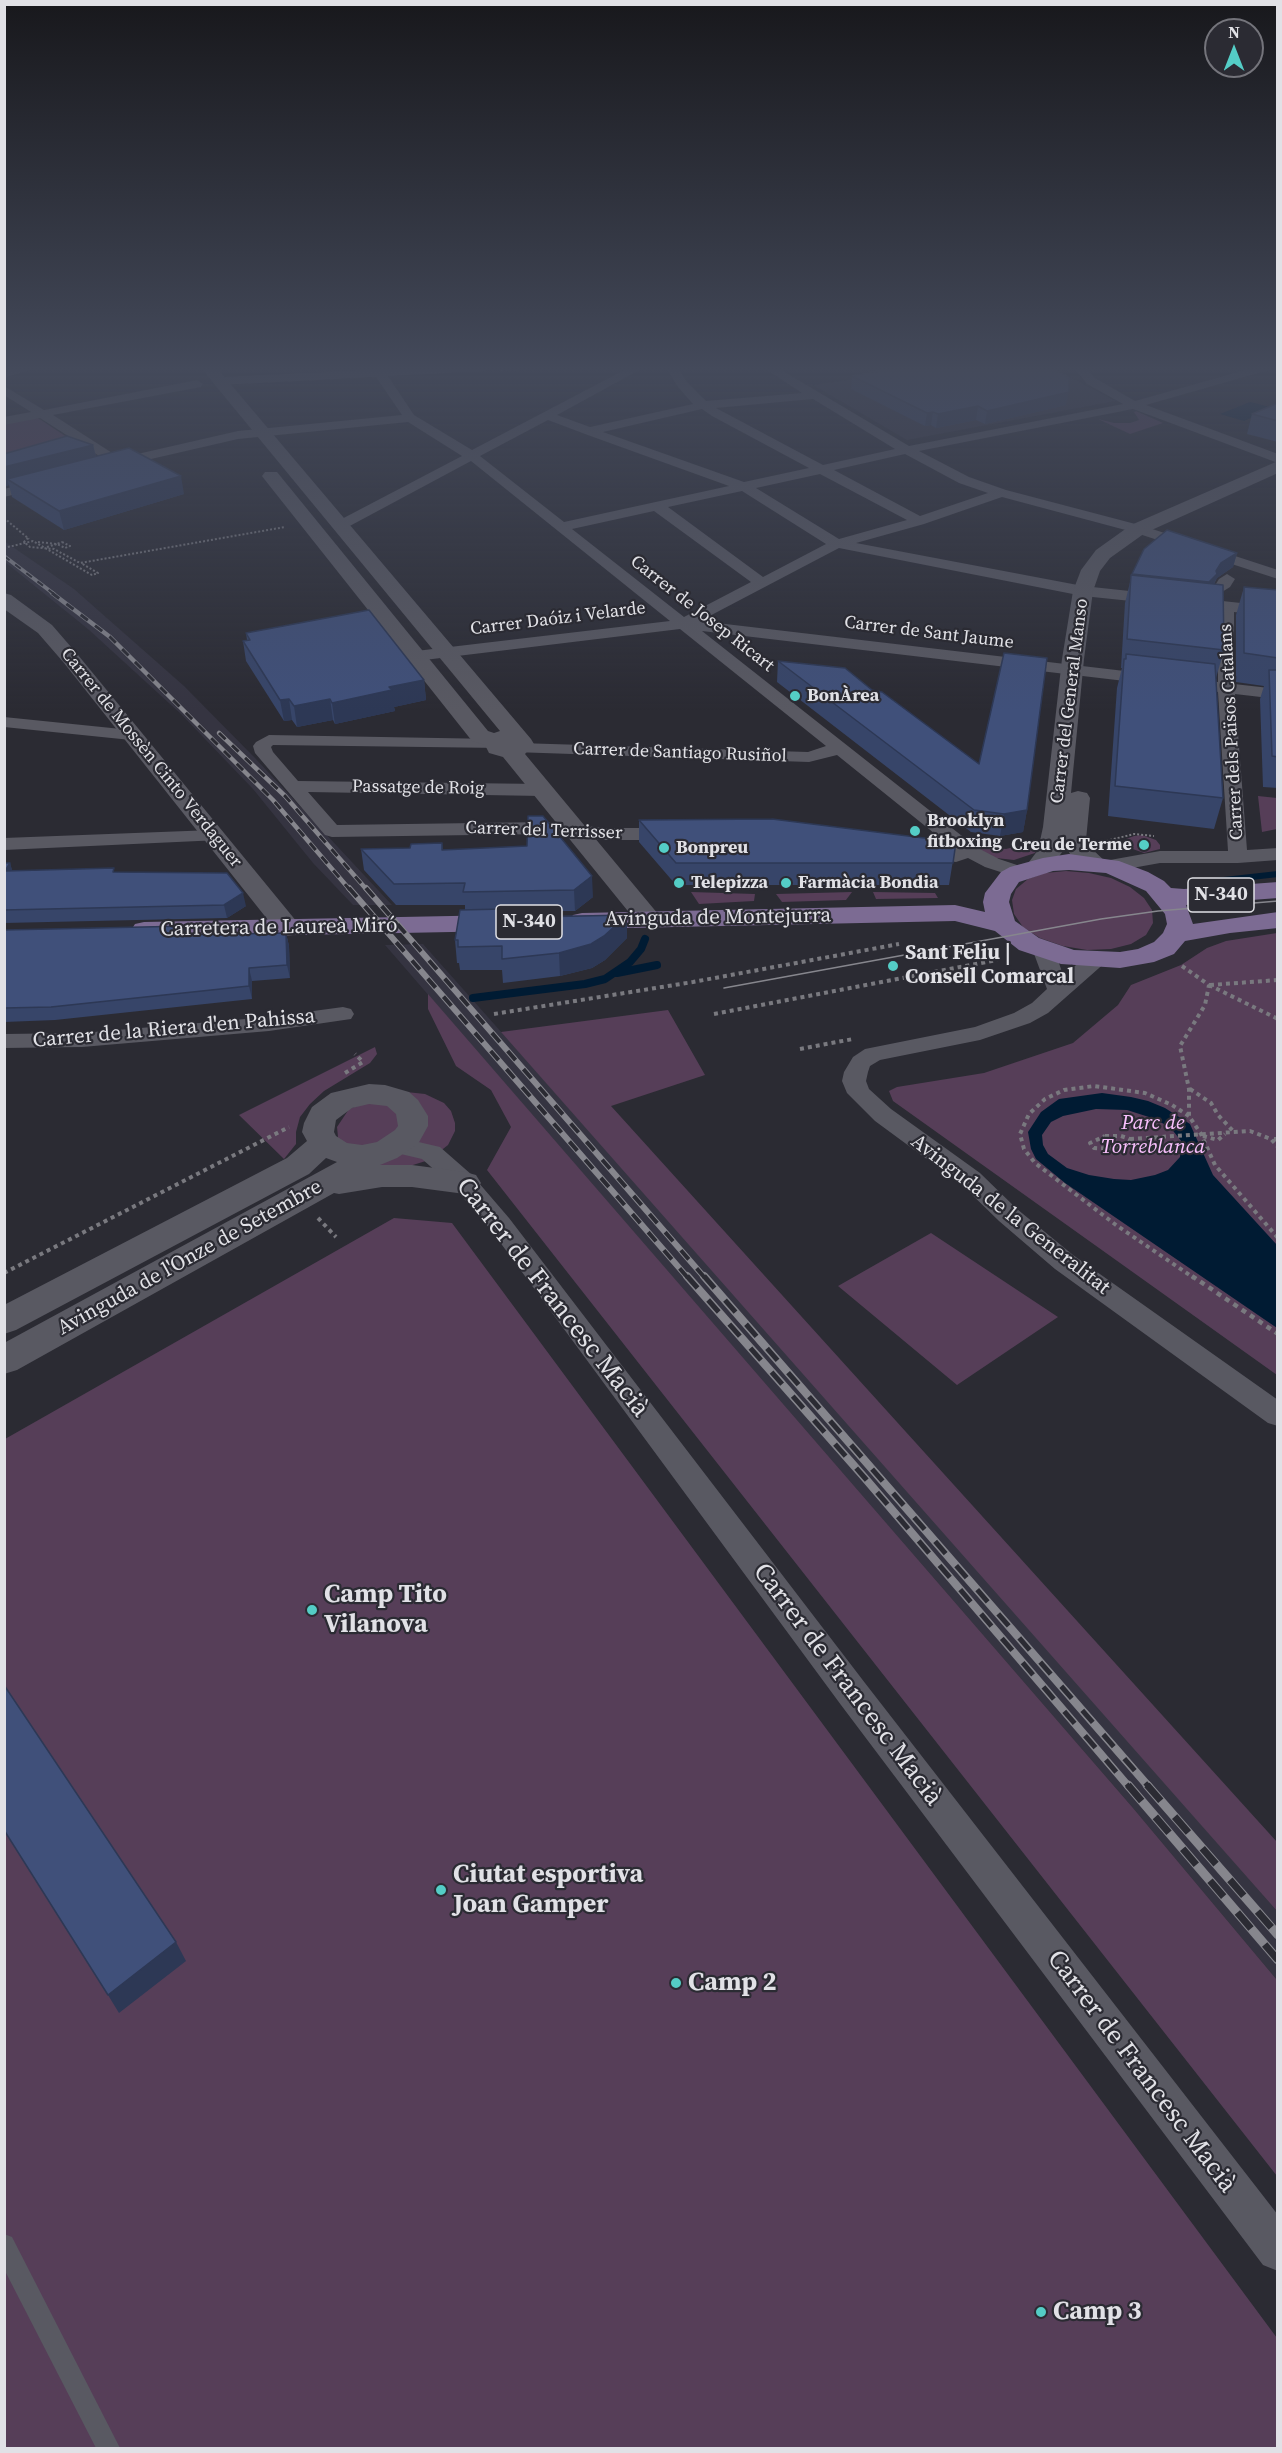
<!DOCTYPE html>
<meta charset="utf-8">
<style>
body{margin:0}
#map{position:relative;width:1282px;height:2453px;overflow:hidden;background:#2b2b33;font-family:"Source Serif 4",serif}
canvas{display:block}
.frame{position:absolute;inset:0;border:6px solid #e1e1e6;pointer-events:none}
.north{position:absolute;left:1204px;top:18px;width:60px;height:60px;box-sizing:border-box;background:#2b2b33;border:2px solid #74747b;border-radius:50%;rotate:0deg;font-size:16px;font-weight:700;line-height:24px;text-align:center;color:#e1e1e6}
.north::after{content:'';display:block;margin:auto;width:21px;height:27px;background:#54cdc6;clip-path:polygon(50% 0,100% 100%,50% 72%,0 100%)}
</style>
<div id="map">
<canvas width="1282" height="2453"></canvas>
<div class="frame"></div>
<div class="north">N</div>
</div>
<script>
const c = document.querySelector('canvas').getContext('2d');
c.lineJoin = 'round';
function fill(path, color) {
  c.fillStyle = color;
  c.fill(path, 'evenodd');
}
function shape(rows) {
  const path = new Path2D();
  for (const r of rows) {
    path.moveTo(r[0], r[1]);
    for (let i = 2; i < r.length; i += 2) path.lineTo(r[i], r[i + 1]);
  }
  return path;
}
function stroke(path, color, width, dash) {
  c.strokeStyle = color;
  c.lineWidth = width;
  c.lineCap = dash ? 'butt' : 'round';
  c.setLineDash(dash || []);
  c.stroke(path);
}
function label(font, color, halo, rows, align = 'center') {
  c.font = font + ' "Source Serif 4",serif';
  c.lineWidth = 4.5;
  c.setLineDash([]);
  c.textBaseline = 'middle';
  c.strokeStyle = halo;
  c.fillStyle = color;
  for (const [text, x, y, turn = 0] of rows) {
    c.save();
    c.translate(x, y);
    c.rotate((+turn || 0) * Math.PI / 180);
    c.textAlign = isNaN(turn) ? turn : align;
    if (halo) c.strokeText(text, 0, 0);
    c.fillText(text, 0, 0);
    c.restore();
  }
}
fill(shape([
 [932,368,1043,368,1058,371,1116,401,907,440,813,385],
 [4,541,74,589,184,686,255,758,392,905,353,905,313,863,253,789,181,714,88,629,5,562],
 [423,944,935,1520,1277,1911,1277,1980,1133,1808,385,945]
]), '#353441');
fill(shape([
 [1136,411,1163,423,1130,434,1098,419,1114,423,1130,423,1139,420,1134,412],
 [38,418,79,445,5,473,5,422],
 [1258,796,1277,798,1277,829,1262,832],
 [1142,835,1156,840,1160,845,1160,849,1144,853,1127,847,1126,839,1134,836],
 [1038,841,1041,842,1040,847,1035,853,1014,860,987,857,975,846,1006,849],
 [1066,871,1089,873,1111,878,1130,887,1144,898,1152,910,1153,923,1146,935,1131,944,1111,949,1087,950,1063,946,1040,938,1023,927,1014,914,1012,900,1016,889,1028,879,1045,873],
 [691,892,755,894,754,901,699,904],
 [852,892,846,900,782,902,776,894],
 [873,892,935,893,938,898,876,899],
 [1277,933,1277,1375,893,1101,889,1091,897,1087,984,1073,1073,1043,1118,1005,1131,985,1181,965,1207,948,1226,941],
 [428,994,1133,1808,1277,1980,1277,2176,487,1170,511,1127,491,1090,456,1066,428,1009],
 [668,1010,705,1075,611,1106,1277,1842,1277,1911,501,1032],
 [375,1047,377,1054,370,1063,324,1091,310,1104,300,1117,296,1132,296,1144,284,1159,239,1115],
 [397,1091,425,1094,444,1103,451,1111,455,1123,455,1131,448,1145,429,1160,400,1169,375,1168,339,1147,337,1127,349,1109],
 [394,1218,452,1223,1277,2338,1277,2448,5,2448,5,1439],
 [931,1233,1058,1317,957,1385,838,1286]
]), '#563e58');
fill(shape([
 [1250,402,1274,408,1244,421,1220,414],
 [1102,1093,1131,1097,1148,1101,1165,1108,1190,1124,1213,1175,1277,1245,1277,1328,1065,1183,1036,1159,1031,1149,1028,1132,1041,1112,1059,1099],
 [1096,1109,1127,1110,1152,1118,1170,1127,1182,1142,1180,1157,1168,1170,1155,1175,1131,1180,1114,1179,1089,1175,1067,1168,1048,1154,1043,1145,1042,1135,1051,1122,1063,1116]
]), '#001b33');
stroke(shape([
 [1215,881,1278,874]
]), '#001b33', 6);
stroke(shape([
 [617,973,657,965],
 [473,998,585,984,605,979,630,962,641,949,645,939]
]), '#001b33', 8);
stroke(shape([
 [501,370,546,368],
 [4,518,29,539],
 [28,538,24,542,30,547,54,549,80,563,285,527],
 [38,542,57,544],
 [62,542,70,546,65,548,57,544,62,542],
 [47,547,57,544],
 [4,548,33,541,92,575,98,573,81,563],
 [1106,841,1134,834,1154,836]
]), '#79797f', 2, [2, 2]);
stroke(shape([
 [1182,966,1209,985,1205,1005,1180,1046,1189,1089,1189,1116,1201,1134,1215,1165,1278,1238],
 [1209,985,1278,1019],
 [1210,985,1278,980],
 [494,1014,693,982,899,944],
 [714,1014,997,960],
 [800,1049,853,1039],
 [345,1073,363,1062,355,1054],
 [1190,1089,1211,1103,1218,1115,1234,1132],
 [1189,1116,1172,1105,1145,1093,1094,1086,1064,1090,1045,1099,1029,1114,1020,1134,1024,1149,1035,1163,1116,1225,1194,1278],
 [1105,1136,1121,1136,1130,1139,1129,1145,1114,1149,1094,1148,1090,1143,1105,1136],
 [1203,1136,1218,1140,1225,1134],
 [1130,1139,1250,1131,1271,1139],
 [1278,1139,1271,1139,1278,1147],
 [318,1218,336,1237],
 [4,1273,289,1127]
]), '#79797f', 4, [4, 4]);
stroke(shape([
 [1192,1276,1278,1334]
]), '#79797f', 4.5, [5, 5]);
fill(shape([
 [4,2234,12,2237,120,2448,96,2448,4,2269,4,2234]
]), '#595962');
fill(shape([
 [16,368,35,368,4,378,4,371,16,368],
 [370,368,489,368,483,371,388,376,414,415,472,450,628,368,643,368,557,415,590,427,693,404,678,387,666,368,678,368,687,382,706,401,802,393,764,368,778,368,909,446,1123,404,1087,384,1074,368,1086,368,1095,378,1135,401,1252,368,1271,368,1269,370,1146,405,1278,454,1278,463,1133,409,919,451,969,477,1006,490,1143,526,1278,570,1278,579,1133,532,1002,497,924,524,856,543,1083,586,1278,607,1278,617,1234,612,1234,684,1278,689,1278,699,1235,694,1247,850,1278,848,1278,860,1238,863,1160,863,1110,872,1103,870,1100,866,1103,862,1110,860,1160,851,1228,851,1218,692,702,631,976,847,999,859,1026,868,1029,872,1026,876,1019,878,985,867,968,858,956,862,913,855,910,851,913,847,920,845,955,850,837,755,809,762,513,752,510,748,513,744,519,743,808,752,826,746,680,629,416,661,410,659,408,656,410,653,416,651,670,621,471,461,346,528,336,528,334,525,336,522,462,456,408,422,238,439,112,468,107,467,105,464,107,461,40,418,4,425,4,417,31,412,4,395,4,386,44,410,197,380,203,384,201,387,53,415,120,458,238,431,402,415,376,377,220,385,214,381,220,377,372,370,370,368],
 [813,399,895,449,823,465,716,408,813,399],
 [702,409,712,416,809,468,744,482,603,432,702,409],
 [548,420,585,434,729,486,564,522,480,456,548,420],
 [905,454,959,483,988,493,920,516,834,470,905,454],
 [820,474,907,520,839,539,756,488,820,474],
 [742,491,826,544,763,577,668,507,742,491],
 [654,511,751,582,684,617,572,529,654,511],
 [839,548,1083,596,1218,610,1218,682,700,621,839,548],
 [45,479,50,480,52,483,50,486,4,497,4,489,45,479],
 [1227,574,1235,579,1230,587,1222,592,1217,590,1214,587,1219,579,1227,574],
 [4,717,131,730,137,731,140,735,137,739,131,740,4,727,4,717],
 [269,735,495,739,501,740,504,744,501,748,273,745,271,747,273,752,298,781,542,784,549,786,551,790,549,794,542,796,308,792,337,825,546,822,605,828,674,828,681,830,684,834,681,838,674,840,605,840,546,834,332,837,325,835,255,753,253,746,256,742,269,735],
 [213,830,220,832,223,836,220,840,4,850,4,838,213,830],
 [1044,945,1051,947,1055,951,1063,975,1088,956,1096,955,1104,956,1107,961,1048,1013,1030,1023,980,1040,880,1060,870,1066,868,1072,866,1081,869,1089,891,1109,980,1173,1017,1209,1073,1255,1278,1400,1278,1426,1268,1423,1055,1269,999,1221,962,1185,875,1121,847,1093,842,1081,844,1072,853,1057,865,1049,975,1027,1014,1013,1032,1003,1047,989,1033,951,1037,947,1044,945],
 [343,1007,351,1009,354,1014,351,1019,269,1031,82,1047,4,1048,4,1034,82,1033,269,1017,343,1007],
 [397,1137,440,1147,472,1175,509,1218,865,1683,1278,2215,1278,2271,1263,2265,841,1705,491,1230,454,1187,422,1159,388,1151,385,1145,388,1139,397,1137]
]), '#595962');
fill(shape([
 [201,368,217,368,531,739,534,744,525,754,658,914,662,920,658,926,649,928,640,926,503,757,489,753,485,745,472,741,265,480,262,476,265,472,277,472,488,731,494,733,500,731,201,368],
 [1278,461,1278,473,1145,533,1110,558,1100,571,1093,591,1084,659,1071,793,1078,791,1087,793,1090,798,1086,840,1092,849,1107,863,1103,868,1094,871,1085,868,1073,859,1064,844,1063,851,1048,871,1039,874,1030,871,1026,866,1038,850,1043,827,1062,659,1073,591,1081,570,1096,550,1131,525,1278,461],
 [4,593,11,595,52,625,78,655,297,922,301,928,297,934,288,936,279,934,64,663,38,633,4,609,4,593],
 [369,1084,385,1085,409,1092,418,1100,428,1116,428,1126,418,1144,397,1158,380,1165,412,1165,465,1172,476,1175,481,1183,476,1191,465,1194,412,1187,382,1187,339,1194,334,1193,17,1370,4,1374,4,1343,337,1162,326,1158,309,1174,16,1330,4,1334,4,1305,287,1158,307,1141,302,1132,304,1123,312,1107,331,1093,369,1084],
 [369,1104,387,1106,396,1114,398,1126,395,1130,377,1142,362,1145,347,1143,336,1136,334,1132,336,1120,352,1108,369,1104]
]), '#595962');
fill(shape([
 [1069,854,1119,861,1148,872,1164,881,1171,888,1184,889,1278,882,1278,898,1186,905,1193,924,1278,912,1278,928,1230,933,1185,941,1174,954,1154,962,1120,968,1061,964,1019,950,995,931,955,921,582,929,573,927,569,921,573,915,582,913,955,905,985,912,983,902,985,893,1001,872,1010,867,1043,858,1069,854],
 [1069,870,1106,873,1146,891,1165,914,1167,924,1163,933,1154,942,1138,949,1120,952,1074,950,1039,938,1015,921,1009,902,1011,894,1019,882,1053,871,1069,870],
 [503,915,512,917,516,923,512,929,503,931,144,938,135,936,131,930,135,924,144,922,503,915]
]), '#7c6b93');
stroke(shape([
 [724,988,1101,919,1158,911,1278,901]
]), '#86868d', 1.5);
const railFar4 = shape([
 [4,556,54,594]
]);
const railFar3 = shape([
 [52,593,110,637,273,800,350,890],
 [219,733,285,796,367,890]
]);
const railFar2 = shape([
 [349,888,688,1278],
 [366,888,705,1278]
]);
const railFar1 = shape([
 [687,1276,864,1477,1129,1787],
 [704,1276,1149,1787]
]);
const rail = shape([
 [1128,1785,1278,1960],
 [1147,1785,1278,1935]
]);
stroke(railFar4, '#86868d', 4);
stroke(railFar3, '#86868d', 4.5);
stroke(railFar2, '#86868d', 6);
stroke(railFar1, '#86868d', 8);
stroke(rail, '#86868d', 9);
stroke(railFar4, '#2b2b33', 2, [7]);
stroke(railFar3, '#2b2b33', 3, [9]);
stroke(railFar2, '#2b2b33', 4, [12]);
stroke(railFar1, '#2b2b33', 5, [16]);
stroke(rail, '#2b2b33', 7, [21]);
fill(shape([
 [934,369,1066,405,985,424,976,420,936,428,931,425,925,426,851,389,852,376],
 [1278,403,1278,442,1247,434,1252,414],
 [93,445,96,456,184,494,64,530,12,497,9,485,4,487,4,454],
 [1237,553,1233,567,1217,578,1214,584,1224,650,1216,678,1223,798,1214,829,1108,816,1117,688,1122,668,1121,668,1125,603,1132,574],
 [1244,587,1278,590,1278,788,1263,787,1260,699,1264,686,1236,682,1236,615],
 [246,633,424,680,426,700,394,707,395,711,335,724,333,720,297,727,292,720,284,721,246,661,243,641,247,640],
 [778,661,1027,810,1023,832,1000,836,971,832,777,682],
 [639,820,956,842,949,885,676,885,639,842],
 [442,843,443,850,527,846,593,897,575,911,546,911,547,916,627,915,627,938,605,960,592,968,560,976,503,983,502,970,460,970,459,963,457,963,455,940,465,910,465,905,396,905,364,870,361,849,410,848],
 [4,863,10,863,12,871,115,872,246,906,227,918,4,923],
 [4,930,191,935,286,933,289,946,290,978,252,981,252,999,55,1020,4,1022]
]), '#374569');
fill(shape([
 [1069,392,1066,405,985,424,987,411],
 [978,406,976,420,936,428,938,414],
 [933,412,931,425,925,426,927,413],
 [93,445,97,463,7,479,9,485,4,487,4,467],
 [181,476,184,494,64,530,59,511],
 [1237,553,1233,567,1217,578,1215,581,1213,589,1206,597,1209,582,1221,563],
 [424,680,426,700,394,707,395,711,335,724,332,703,389,687],
 [289,699,292,720,284,721,280,700],
 [330,699,333,720,297,727,294,706],
 [1027,810,1023,832,1000,836,1004,814],
 [10,863,14,876,5,871],
 [592,876,593,897,575,911,574,890],
 [243,893,246,906,227,918,224,905],
 [546,908,547,932,535,917],
 [627,915,627,938,605,960,592,968,560,976,559,953],
 [189,926,192,939,174,935],
 [286,933,289,946,290,978,287,965],
 [249,968,252,981,252,999,249,986],
 [176,1942,186,1961,119,2013,108,1995]
]), '#2d3855');
const building = shape([
 [896,368,931,368,934,369,943,368,1050,368,1069,377,1069,392,987,411,978,406,938,414,933,412,927,413,852,376,896,368],
 [1278,403,1278,421,1252,414,1278,403],
 [67,436,93,445,4,467,4,454,67,436],
 [129,448,181,476,59,511,7,479,129,448],
 [1167,530,1237,553,1221,563,1216,571,1217,574,1209,582,1132,574,1144,549,1167,530],
 [1131,575,1223,585,1224,650,1127,639,1131,575],
 [1244,587,1278,590,1278,658,1244,653,1244,587],
 [369,610,424,680,389,687,392,690,332,703,330,699,294,706,289,699,280,700,243,641,250,640,246,633,369,610],
 [1004,653,1047,658,1027,810,1004,814,974,810,778,661,845,668,872,690,882,692,979,764,1004,653],
 [1126,654,1215,664,1223,798,1115,786,1124,659,1126,659,1126,654],
 [1269,670,1278,670,1278,757,1272,756,1269,670],
 [528,816,543,816,592,876,574,890,463,892,465,883,394,884,361,849,410,848,411,844,442,843,442,850,527,846,528,816],
 [772,819,956,842,953,863,676,863,639,820,772,819],
 [4,863,10,863,5,871,114,868,113,872,227,873,243,893,224,905,4,910,4,863],
 [546,908,535,917,627,915,604,936,591,944,559,953,502,959,502,946,458,947,458,940,455,940,460,910,546,908],
 [189,926,174,935,286,933,287,965,249,968,249,986,51,1007,4,1008,4,930,189,926],
 [4,1685,176,1942,108,1995,4,1830,4,1685]
]);
fill(building, '#40507a');
stroke(building, '#2d3855', 1.5);
const sky = c.createLinearGradient(0, 0, 0, 711);
sky.addColorStop(0, '#18181c');
sky.addColorStop(0.52, '#444a5b');
sky.addColorStop(1, '#444a5b00');
c.fillStyle = sky;
c.fillRect(0, 0, 1282, 711);
for (const [x, y, r, color] of [
 [795,696,6,"#54cdc6"],
 [915,831,6,"#54cdc6"],
 [1144,845,6,"#54cdc6"],
 [664,848,6,"#54cdc6"],
 [679,883,6,"#54cdc6"],
 [786,883,6,"#54cdc6"],
 [893,966,6,"#54cdc6"],
 [312,1610,6,"#54cdc6"],
 [441,1890,6,"#54cdc6"],
 [676,1983,6,"#54cdc6"],
 [1041,2312,6,"#54cdc6"]
]) {
  const dot = new Path2D();
  dot.arc(x, y, r, 0, 2 * Math.PI);
  c.fillStyle = color;
  c.fill(dot);
  stroke(dot, '#2b2b33', 2);
}
label('18px', '#e1e1e6', '#2b2b33', [
 ["Carrer de Josep Ricart",702,614,38],
 ["Carrer Daóiz i Velarde",558,619,-7],
 ["Carrer de Sant Jaume",929,633,7],
 ["Carrer del General Manso",1070,701,-83],
 ["Carrer dels Països Catalans",1232,732,-93],
 ["Carrer de Santiago Rusiñol",680,753,2],
 ["Carrer de Mossèn Cinto Verdaguer",151,758,51],
 ["Passatge de Roig",418,788,1],
 ["Carrer del Terrisser",544,831,2]
]);
label('bold 18px', '#e1e1e6', '#2b2b33', [
 ["BonÀrea",807,696],
 ["Brooklyn",927,821],
 ["fitboxing",927,842],
 ["Creu de Terme",1132,845,"right"],
 ["Bonpreu",676,848],
 ["Telepizza",691,883],
 ["Farmàcia Bondia",798,883]
], 'left');
for (const [x, y, w] of [
 [1221,895,66],
 [529,922,66]
]) {
  const box = new Path2D();
  box.roundRect(x - w / 2, y - 17, w, 34, 4.5);
  c.fillStyle = '#2b2b33';
  c.fill(box);
  stroke(box, '#e1e1e6', 1.5);
}
label('bold 20px', '#e1e1e6', null, [
 ["N-340",1221,895],
 ["N-340",529,922]
]);
label('21px', '#e1e1e6', '#2b2b33', [
 ["Avinguda de Montejurra",718,918,-1],
 ["Carretera de Laureà Miró",279,928,-1],
 ["Carrer de la Riera d'en Pahissa",174,1029,-5],
 ["Avinguda de la Generalitat",1010,1215,38],
 ["Avinguda de l'Onze de Setembre",190,1258,-29]
]);
label('bold 21px', '#e1e1e6', '#2b2b33', [
 ["Sant Feliu |",905,954],
 ["Consell Comarcal",905,978]
], 'left');
label('italic 21px', '#f9c0fd', '#2b2b33', [
 ["Parc de",1153,1124],
 ["Torreblanca",1153,1148]
]);
label('26px', '#e1e1e6', '#2b2b33', [
 ["Carrer de Francesc Macià",552,1298,52],
 ["Carrer de Francesc Macià",847,1685,53],
 ["Carrer de Francesc Macià",1141,2072,53]
]);
label('bold 26px', '#e1e1e6', '#2b2b33', [
 ["Camp Tito",324,1595],
 ["Vilanova",324,1625],
 ["Ciutat esportiva",453,1875],
 ["Joan Gamper",453,1905],
 ["Camp 2",688,1983],
 ["Camp 3",1053,2312]
], 'left');
</script>
